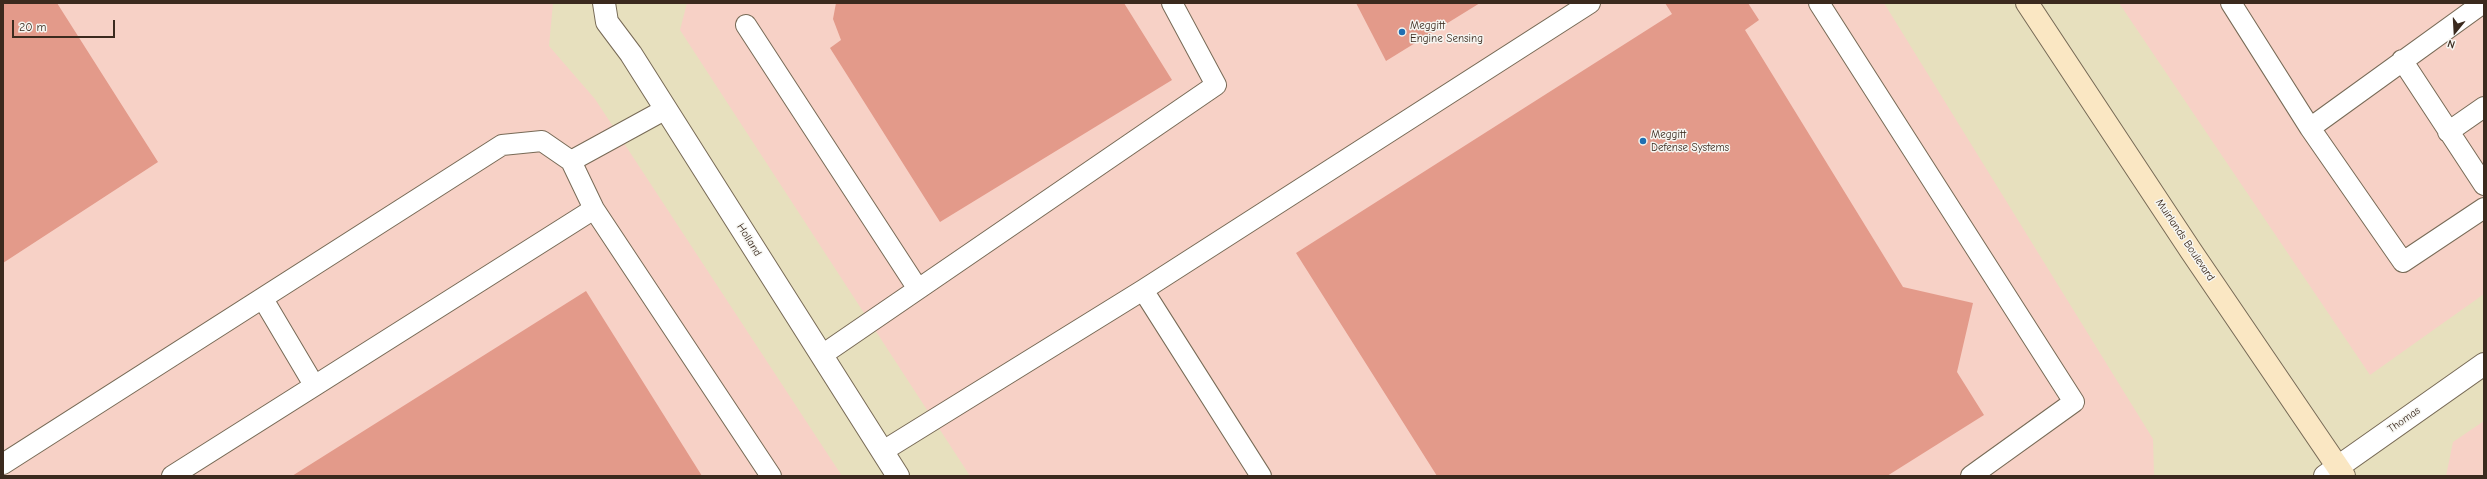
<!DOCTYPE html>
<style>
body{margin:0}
#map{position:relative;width:2487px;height:479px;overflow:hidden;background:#e7e0be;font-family:"Comic Neue",sans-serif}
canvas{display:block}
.frame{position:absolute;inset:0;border:4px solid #3b2a1e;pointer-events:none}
.north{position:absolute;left:2435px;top:12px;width:40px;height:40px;-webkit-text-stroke:3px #f6f6f2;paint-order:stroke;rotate:198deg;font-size:11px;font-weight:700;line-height:16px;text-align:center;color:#3b2a1e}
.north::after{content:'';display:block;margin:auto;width:14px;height:18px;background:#3b2a1e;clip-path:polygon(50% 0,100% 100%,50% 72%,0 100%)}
.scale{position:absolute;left:12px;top:20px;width:103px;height:18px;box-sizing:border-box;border:2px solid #3b2a1e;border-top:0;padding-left:5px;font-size:12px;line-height:14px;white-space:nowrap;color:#3b2a1e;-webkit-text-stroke:3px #f6f6f2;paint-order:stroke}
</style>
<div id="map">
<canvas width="2487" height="479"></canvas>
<div class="frame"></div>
<div class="north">N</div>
<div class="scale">20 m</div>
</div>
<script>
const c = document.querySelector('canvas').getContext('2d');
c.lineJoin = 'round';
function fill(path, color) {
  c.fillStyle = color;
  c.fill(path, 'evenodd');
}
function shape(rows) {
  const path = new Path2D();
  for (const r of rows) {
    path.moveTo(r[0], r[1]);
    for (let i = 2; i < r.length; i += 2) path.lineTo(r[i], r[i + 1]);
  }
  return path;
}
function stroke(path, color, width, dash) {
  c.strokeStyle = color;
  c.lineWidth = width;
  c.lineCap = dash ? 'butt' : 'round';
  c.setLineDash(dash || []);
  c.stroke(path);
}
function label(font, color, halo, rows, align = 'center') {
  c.font = font + ' "Comic Neue",sans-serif';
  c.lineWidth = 3;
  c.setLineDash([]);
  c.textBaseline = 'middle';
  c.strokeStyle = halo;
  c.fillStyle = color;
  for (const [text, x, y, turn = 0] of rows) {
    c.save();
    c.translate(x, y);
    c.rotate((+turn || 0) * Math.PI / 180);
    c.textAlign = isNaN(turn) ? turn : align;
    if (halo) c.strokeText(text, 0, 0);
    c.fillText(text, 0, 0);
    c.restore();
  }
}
fill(shape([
 [3,3,553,3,549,46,595,99,842,476,3,476],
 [687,3,1884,3,2153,439,2154,476,970,476,680,30],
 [2119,3,2484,3,2484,294,2370,375],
 [2484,421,2484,476,2446,476,2453,442]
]), '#f7d1c6');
fill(shape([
 [3,3,57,3,158,162,3,263],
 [836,3,1124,3,1172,80,940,222,830,48,841,40,833,19],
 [1356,3,1480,3,1386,61],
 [1665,3,1748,3,1759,20,1745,30,1903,287,1973,303,1957,372,1984,415,1887,476,1437,476,1296,253,1672,14],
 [586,291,702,476,292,476]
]), '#e39a8a');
const service = shape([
 [1819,3,2074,402,1971,476],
 [2231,3,2310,128,2403,262,2484,208],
 [746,25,918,289],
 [2402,60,2484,185],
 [2310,128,2483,3],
 [2448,132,2484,107],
 [594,209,771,476],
 [1143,290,1261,476],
 [263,299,314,385],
 [822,355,1216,85,1172,3],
 [883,451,1143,290,1590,3],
 [3,464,502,145,542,141,571,161],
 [172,476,594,209,571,161,666,109]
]);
const minor = shape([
 [604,3,607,22,631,54,898,476]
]);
const tertiary = shape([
 [2325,476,2484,364]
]);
const secondary = shape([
 [2027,3,2191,251,2344,476]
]);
stroke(service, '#776a56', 22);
stroke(minor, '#776a56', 24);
stroke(tertiary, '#776a56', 24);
stroke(secondary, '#776a56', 24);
stroke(service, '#fff', 20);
stroke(minor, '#fff', 22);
stroke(tertiary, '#fff', 22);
stroke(secondary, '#fae7c3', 22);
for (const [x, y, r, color] of [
 [1402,32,4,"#1f6fb2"],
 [1643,141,4,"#1f6fb2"]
]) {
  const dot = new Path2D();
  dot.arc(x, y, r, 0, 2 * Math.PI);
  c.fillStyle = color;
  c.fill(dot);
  stroke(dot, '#f6f6f2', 1.5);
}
label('11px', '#3b2a1e', '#f6f6f2', [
 ["Meggitt",1410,26],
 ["Engine Sensing",1410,39],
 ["Meggitt",1651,135],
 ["Defense Systems",1651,148]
], 'left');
label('11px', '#3b2a1e', '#f6f6f2', [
 ["Holland",749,240,58],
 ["Muirlands Boulevard",2185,240,56],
 ["Thomas",2404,420,-35]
]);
</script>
